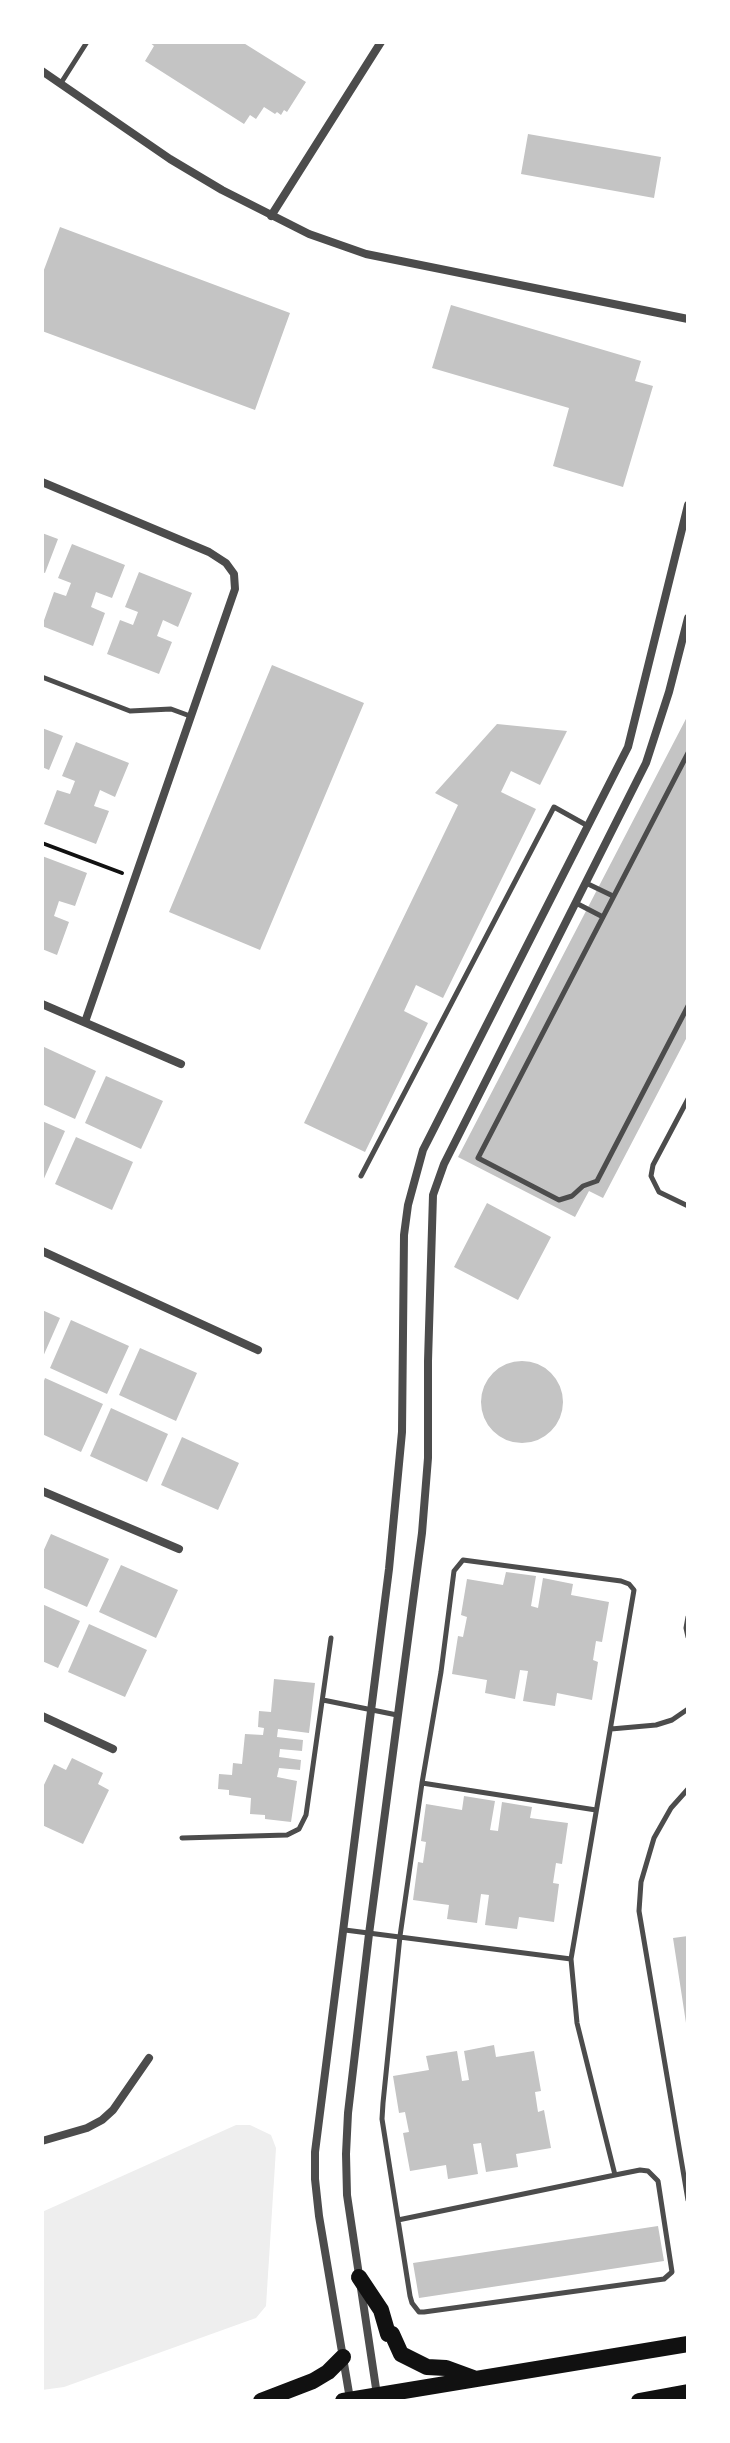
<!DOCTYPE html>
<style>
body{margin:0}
#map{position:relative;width:730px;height:2443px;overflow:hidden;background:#fff;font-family:"Exo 2",sans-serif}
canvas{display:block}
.frame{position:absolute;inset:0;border:44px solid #fff;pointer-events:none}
</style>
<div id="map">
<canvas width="730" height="2443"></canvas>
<div class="frame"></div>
</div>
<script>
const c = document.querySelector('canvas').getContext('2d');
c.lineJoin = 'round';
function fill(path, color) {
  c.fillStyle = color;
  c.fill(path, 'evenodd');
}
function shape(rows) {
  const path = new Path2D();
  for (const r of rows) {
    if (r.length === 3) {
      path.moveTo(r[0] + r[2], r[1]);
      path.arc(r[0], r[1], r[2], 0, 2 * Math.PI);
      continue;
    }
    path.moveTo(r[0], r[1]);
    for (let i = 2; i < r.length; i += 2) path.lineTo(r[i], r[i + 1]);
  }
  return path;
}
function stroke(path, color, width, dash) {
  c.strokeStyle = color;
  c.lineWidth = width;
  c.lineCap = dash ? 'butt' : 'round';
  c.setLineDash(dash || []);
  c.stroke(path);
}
fill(shape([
 [236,2125,250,2125,271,2135,276,2148,266,2306,256,2318,64,2387,42,2390,42,2212]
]), '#eee');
fill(shape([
 [149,42,242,42,306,82,287,112,284,110,281,115,277,112,275,114,264,107,256,119,250,115,244,124,145,61,154,46],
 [528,134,661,157,654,198,521,174],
 [60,227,290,313,255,410,42,331,42,275],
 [451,305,641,361,635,381,653,386,623,487,553,466,569,408,432,368],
 [42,533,58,539,45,573,42,572],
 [72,544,125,565,112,598,96,592,91,607,105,613,93,646,42,626,54,592,66,596,71,583,58,578],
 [139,572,192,593,178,627,163,620,157,636,172,642,159,674,107,654,120,620,133,625,138,612,125,607],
 [272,665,364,703,260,950,169,912],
 [688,715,688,1035,603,1198,589,1191,575,1217,458,1157],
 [497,724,567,731,540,785,511,771,501,792,536,809,443,998,416,985,404,1011,428,1023,365,1152,304,1123,458,805,435,793],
 [42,728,63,736,49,770,42,767],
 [76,742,129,763,115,797,100,790,94,806,109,811,96,844,44,824,57,790,70,794,75,781,62,776],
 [42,856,87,873,75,906,59,901,54,916,69,922,57,955,42,949],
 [42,1046,96,1071,75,1119,42,1104],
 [106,1076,163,1101,141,1149,85,1123],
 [42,1121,65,1131,42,1183],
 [76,1137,133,1162,112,1210,55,1184],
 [487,1203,551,1237,518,1300,454,1267],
 [42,1310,60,1318,42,1359],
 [71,1320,129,1346,107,1394,50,1368],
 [140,1348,197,1373,176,1421,119,1395],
 [522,1402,41],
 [45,1378,103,1404,81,1452,42,1434,42,1386],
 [111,1408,168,1434,147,1482,90,1456],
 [182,1437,239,1463,218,1510,161,1485],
 [51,1534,109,1559,87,1607,42,1587,42,1554],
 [121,1565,178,1590,156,1638,99,1612],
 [506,1572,536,1576,531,1606,538,1608,543,1578,573,1584,571,1595,609,1602,602,1642,596,1641,593,1660,598,1662,592,1700,557,1693,555,1706,523,1701,528,1671,520,1670,515,1699,485,1693,487,1680,452,1674,458,1636,463,1637,467,1617,461,1615,467,1579,503,1585],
 [42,1604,80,1621,58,1668,42,1661],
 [89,1624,147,1650,125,1697,68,1672],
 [274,1679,315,1683,309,1733,278,1729,277,1737,303,1740,302,1751,280,1749,279,1757,301,1760,300,1770,279,1768,277,1777,297,1781,291,1822,265,1819,265,1815,250,1814,251,1798,229,1795,229,1790,218,1789,219,1774,232,1775,233,1763,242,1764,245,1734,263,1735,264,1728,258,1727,259,1711,271,1712],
 [72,1758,103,1773,98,1784,109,1790,83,1844,42,1825,42,1789,54,1764,66,1770],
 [464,1796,495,1801,490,1830,498,1831,502,1802,532,1807,530,1818,568,1823,562,1864,556,1863,553,1883,559,1884,554,1922,519,1917,517,1929,485,1925,489,1895,481,1894,477,1923,447,1919,449,1905,413,1900,418,1862,423,1863,426,1842,421,1841,426,1804,462,1810],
 [688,1936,688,2023,686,2023,673,1938],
 [494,2045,496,2057,534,2051,541,2091,535,2092,538,2112,544,2110,551,2148,516,2154,518,2167,486,2172,481,2143,473,2144,478,2174,448,2179,446,2165,410,2171,403,2133,409,2132,405,2112,399,2113,393,2076,429,2070,426,2056,457,2051,462,2081,469,2080,464,2051],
 [658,2226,664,2261,419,2298,413,2263]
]), '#c4c4c4');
stroke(shape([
 [42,843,122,873]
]), '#111', 4);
stroke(shape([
 [61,83,87,42],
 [42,677,130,711,171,709,190,716],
 [688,753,478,1158,559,1200,572,1196,583,1186,597,1181,688,1006],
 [586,883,613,896],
 [576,903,603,917],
 [688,1099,653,1165,651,1176,659,1192,688,1206],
 [361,1176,554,807,588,826],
 [688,1617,686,1628,688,1637],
 [323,1700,397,1715],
 [611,1729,656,1725,672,1720,688,1709],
 [422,1783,596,1810],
 [688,1789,671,1808,654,1838,641,1882,639,1911,688,2200],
 [182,1838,287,1835,299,1829,306,1815,331,1638],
 [345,1930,571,1959],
 [398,2220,615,2175,640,2170,648,2171,658,2181,672,2272,664,2279,424,2312,419,2312,412,2303,410,2296,398,2220,382,2119,383,2103,400,1936,422,1783,441,1672,454,1571,463,1560,621,1581,629,1584,634,1590,571,1959,577,2023,615,2175]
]), '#4c4c4c', 5);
stroke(shape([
 [42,71,170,159,222,190,309,234,366,254,688,319],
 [271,216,381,42],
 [42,482,209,552,226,563,234,574,235,589,85,1022],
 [42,1004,181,1064],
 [42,1251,258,1350],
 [42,1491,179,1549],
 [42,1716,113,1749],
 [42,2141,87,2128,102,2120,113,2110,149,2058],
 [377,2395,347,2195,346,2154,348,2113,369,1934,422,1533,428,1458,428,1361,433,1195,444,1164,646,763,669,692,688,618],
 [350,2399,319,2216,315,2179,315,2152,389,1569,402,1432,404,1235,408,1205,423,1150,628,747,688,505]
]), '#4c4c4c', 8);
stroke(shape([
 [359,2277,381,2310,388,2334,392,2334,401,2354,427,2367,446,2368,476,2379],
 [261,2401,313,2381,328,2372,343,2357],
 [343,2401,688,2344],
 [639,2401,688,2392]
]), '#111', 16);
</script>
